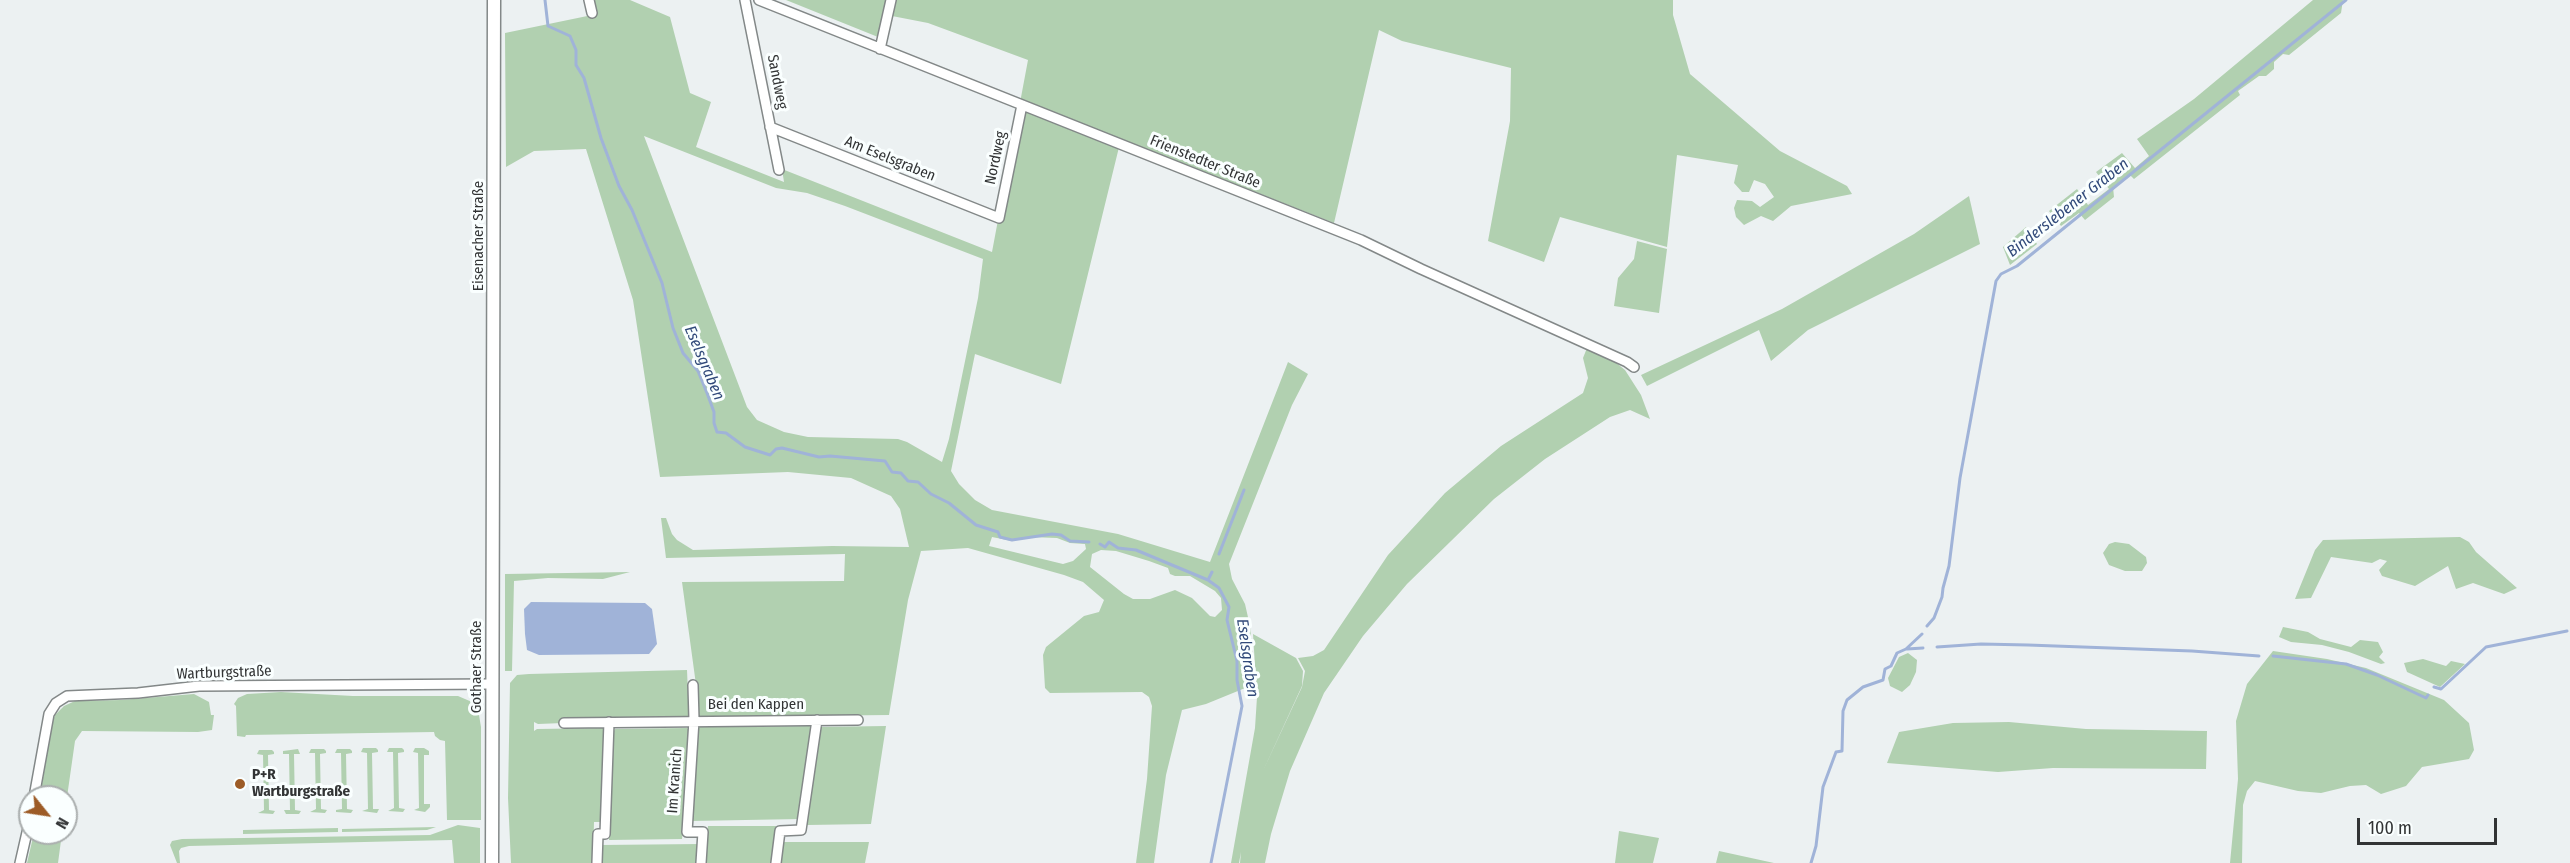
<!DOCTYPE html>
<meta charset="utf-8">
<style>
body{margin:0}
#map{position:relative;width:2570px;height:863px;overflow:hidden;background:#ecf1f2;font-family:"Fira Sans Condensed",sans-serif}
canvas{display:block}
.north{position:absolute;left:18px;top:785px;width:60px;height:60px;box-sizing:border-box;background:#faffff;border:2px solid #aaaeae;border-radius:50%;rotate:120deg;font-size:16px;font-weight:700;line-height:24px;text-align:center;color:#323435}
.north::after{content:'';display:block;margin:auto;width:21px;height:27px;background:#9d5c27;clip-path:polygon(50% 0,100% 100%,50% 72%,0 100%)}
.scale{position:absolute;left:2357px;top:818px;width:140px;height:27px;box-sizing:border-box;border:3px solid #323435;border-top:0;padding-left:8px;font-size:18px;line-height:21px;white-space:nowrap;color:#323435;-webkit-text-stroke:4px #faffff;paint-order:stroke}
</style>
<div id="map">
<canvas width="2570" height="863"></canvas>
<div class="north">N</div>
<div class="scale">100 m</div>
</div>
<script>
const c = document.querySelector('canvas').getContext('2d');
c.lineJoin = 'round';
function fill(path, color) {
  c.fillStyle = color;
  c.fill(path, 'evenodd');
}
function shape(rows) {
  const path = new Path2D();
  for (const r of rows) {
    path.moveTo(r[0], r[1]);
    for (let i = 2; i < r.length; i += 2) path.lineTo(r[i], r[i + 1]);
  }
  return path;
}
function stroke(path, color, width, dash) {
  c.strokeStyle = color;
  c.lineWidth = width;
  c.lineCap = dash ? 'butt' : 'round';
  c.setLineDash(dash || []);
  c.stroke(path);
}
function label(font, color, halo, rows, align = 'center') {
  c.font = font + ' "Fira Sans Condensed",sans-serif';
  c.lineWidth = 6;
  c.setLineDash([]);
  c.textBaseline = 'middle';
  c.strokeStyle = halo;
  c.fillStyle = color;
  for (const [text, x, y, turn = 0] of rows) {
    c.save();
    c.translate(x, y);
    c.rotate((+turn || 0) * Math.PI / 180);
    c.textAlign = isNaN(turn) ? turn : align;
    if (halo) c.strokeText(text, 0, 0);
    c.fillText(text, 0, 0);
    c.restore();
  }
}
fill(shape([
 [594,0,630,0,670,17,690,93,711,102,696,147,784,182,782,169,992,252,1028,60,928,23,892,16,893,0,1673,0,1673,15,1690,74,1780,151,1847,186,1852,194,1791,206,1773,221,1761,216,1744,225,1736,217,1734,208,1737,200,1752,201,1760,207,1774,197,1765,184,1754,180,1749,192,1742,192,1734,183,1738,165,1677,155,1667,247,1560,217,1544,262,1488,241,1510,121,1511,68,1402,41,1379,30,1334,223,1121,139,1061,384,975,354,951,471,959,484,975,500,992,510,1118,534,1210,562,1288,362,1308,374,1292,405,1229,564,1232,579,1245,604,1250,626,1255,684,1206,704,1182,710,1166,775,1154,863,1136,863,1147,779,1152,706,1149,697,1142,692,1050,693,1045,688,1043,655,1046,647,1084,616,1099,612,1104,600,1083,582,1064,575,968,548,921,551,908,600,889,715,699,717,697,715,697,692,682,582,844,581,845,554,666,558,661,518,666,518,672,534,677,540,693,550,832,546,909,547,900,509,891,496,851,478,788,472,660,477,633,300,586,149,534,151,506,167,505,33,597,14],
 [644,136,776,188,807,193,845,206,983,259,978,298,949,439,942,462,907,442,898,439,808,437,784,432,757,420,747,407],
 [992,537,1012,541,1030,537,1057,538,1070,543,1085,544,1086,549,1073,561,1063,564,989,546],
 [1101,550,1116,551,1149,561,1168,568,1170,574,1175,576,1190,576,1215,591,1221,598,1222,610,1215,617,1210,616,1192,598,1175,590,1150,599,1133,599,1124,594,1090,567,1092,554],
 [786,0,887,0,878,37],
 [2313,0,2343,0,2341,13,2289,55,2283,54,2274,62,2274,69,2266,76,2259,76,2238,91,2240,95,2134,179,2129,174,2113,187,2114,197,2085,220,2079,213,2061,226,2049,211,2077,189,2088,205,2109,189,2096,172,2122,153,2135,168,2149,156,2137,139,2194,99],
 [1969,196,1980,244,1808,330,1771,361,1759,330,1647,386,1641,375,1782,309,1914,234],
 [2026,227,2037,244,2010,265,2003,247],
 [1637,241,1667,249,1659,313,1614,306,1618,278,1634,259],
 [1587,348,1609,357,1625,370,1641,395,1650,419,1630,410,1610,417,1545,459,1494,499,1407,584,1363,636,1324,693,1290,771,1271,834,1265,863,1240,863,1241,852,1239,863,1231,863,1255,728,1257,697,1253,634,1296,658,1303,671,1302,686,1262,773,1302,687,1305,671,1298,658,1313,656,1324,650,1388,555,1445,493,1501,446,1583,393,1588,378,1583,358],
 [2460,537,2469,542,2476,552,2517,588,2504,594,2473,583,2456,589,2448,566,2415,586,2382,576,2379,570,2387,561,2380,559,2372,563,2331,557,2311,598,2295,599,2315,550,2323,540],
 [2115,542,2129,544,2146,557,2147,563,2142,571,2125,571,2109,565,2103,553,2109,544],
 [630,572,603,579,548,578,514,581,512,671,505,671,505,574],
 [2283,627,2308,632,2320,639,2351,647,2360,640,2378,642,2383,652,2379,657,2385,663,2381,664,2349,652,2322,645,2291,642,2279,637],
 [2273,651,2327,659,2366,668,2444,700,2469,723,2474,750,2469,759,2422,767,2406,786,2381,794,2366,785,2350,786,2321,793,2298,791,2255,781,2247,791,2243,805,2242,863,2230,863,2238,779,2236,721,2247,684],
 [1908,653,1917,660,1916,672,1910,685,1902,692,1890,686,1888,678,1899,657],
 [2423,659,2446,666,2451,661,2465,664,2440,687,2407,672,2404,663],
 [687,670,689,717,563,723,538,724,534,722,534,731,537,729,605,728,602,822,594,822,593,863,511,863,508,798,510,683,517,675,529,674],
 [281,692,353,696,458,696,472,702,478,709,481,727,481,820,447,820,445,741,440,740,435,736,434,732,246,735,245,737,237,736,236,706,234,704,238,698,247,694],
 [194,694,209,702,211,715,214,715,212,730,198,732,82,731,75,741,66,804,66,797,40,797,51,727,55,715,64,706,75,701,121,700],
 [2009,722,2086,729,2207,731,2206,769,2053,768,1998,772,1887,763,1899,732,1953,723],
 [810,726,811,731,800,819,691,821,697,731,699,727],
 [886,726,871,824,807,825,819,727],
 [687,728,690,731,682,839,609,840,613,733,615,729],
 [363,748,376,748,378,750,378,752,372,753,373,809,379,809,377,813,362,811,368,809,367,753,361,752],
 [389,748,402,748,404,750,404,752,398,753,399,808,405,809,403,812,388,811,394,808,393,752,387,752],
 [415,748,424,748,429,751,429,755,424,755,424,804,430,804,430,807,425,812,414,810,419,808,418,753,413,752],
 [298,749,300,754,294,754,295,810,301,811,299,814,286,814,284,810,290,810,289,754,283,754,283,751],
 [311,749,324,749,326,751,326,753,320,754,321,809,327,810,325,813,310,812,316,809,315,753,309,753],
 [337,749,350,749,352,751,352,753,346,754,347,809,353,810,351,813,336,812,336,810,342,809,341,753,335,753],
 [259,750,272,750,274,752,274,754,268,755,269,810,275,811,273,814,258,813,264,810,263,755,257,754],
 [458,825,480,828,480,863,454,863,452,840,189,846,181,848,179,851,180,863,177,863,170,845,172,841,182,839,430,835],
 [708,826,776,826,772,863,706,863],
 [436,827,427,830,342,832,342,829],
 [338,828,338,832,243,834,243,830],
 [1619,831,1659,838,1653,863,1615,863],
 [34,833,62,833,58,863,27,863],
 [782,842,869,842,865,863,780,863],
 [700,844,698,863,600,863,601,845],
 [1719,851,1774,863,1716,863]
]), '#b1d0b0');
fill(shape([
 [531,602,645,603,652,609,657,644,649,654,539,655,527,650,525,634,524,609]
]), '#a0b3d8');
stroke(shape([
 [545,0,548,26,570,36,576,50,576,65,584,78,601,138,619,186,632,210,662,283,673,328,683,353,698,371,707,393,714,412,714,423,717,432,726,433,745,447,770,455,776,449,782,448,819,457,830,456,885,461,892,472,901,473,908,481,918,482,931,494,949,503,976,525,998,532,1000,537,1012,540,1052,534,1061,535,1070,541,1089,542],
 [1100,544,1105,547,1109,542,1118,548,1136,550,1208,580,1219,588,1229,607,1227,620,1237,661,1237,680,1242,706,1211,863],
 [1219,554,1244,490],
 [1208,580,1212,572],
 [1927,626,1934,618,1942,597,1943,588,1949,566,1960,478,1996,281,2001,274,2017,266,2346,0],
 [1937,647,1981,644,2028,645,2192,651,2259,656],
 [1907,649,1923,648],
 [2273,656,2346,664,2377,675,2426,698,2428,695],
 [2434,687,2441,689,2486,647,2567,631],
 [1811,863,1816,846,1823,787,1836,752,1842,751,1843,711,1847,700,1863,687,1883,680,1885,669,1891,666,1897,653,1906,649,1922,634]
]), '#a0b3d8', 3);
const street = shape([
 [589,0,592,13],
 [745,0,779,170],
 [759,0,1361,240,1421,269,1627,362,1634,367],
 [880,49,891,0],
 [770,127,999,218,1022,105],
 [693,685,694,720,687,832,703,832,701,863],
 [564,723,858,720],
 [34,797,49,714,56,703,67,696,138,693,199,686,492,684],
 [20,863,30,819],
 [597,863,598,834,605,834,609,722],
 [776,863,780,831,801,830,817,720]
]);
const secondary = shape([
 [492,863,494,0]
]);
stroke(street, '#838888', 12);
stroke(secondary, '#838888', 15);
stroke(street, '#fff', 9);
stroke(secondary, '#fff', 12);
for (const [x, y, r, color] of [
 [240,784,6,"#9d5c27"]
]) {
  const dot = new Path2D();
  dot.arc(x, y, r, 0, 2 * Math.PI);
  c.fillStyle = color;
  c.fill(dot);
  stroke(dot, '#faffff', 2);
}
label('15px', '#323435', '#faffff', [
 ["Sandweg",777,82,79],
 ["Nordweg",996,158,-78],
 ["Am Eselsgraben",890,159,22],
 ["Frienstedter Straße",1205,162,22],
 ["Eisenacher Straße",479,236,-90],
 ["Gothaer Straße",477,667,-90],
 ["Wartburgstraße",224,673,-2],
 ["Bei den Kappen",756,705],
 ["Im Kranich",675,781,-86]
]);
label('bold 15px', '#323435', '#faffff', [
 ["P+R",252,775],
 ["Wartburgstraße",252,792]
], 'left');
label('italic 16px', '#314a7a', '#faffff', [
 ["Binderslebener Graben",2068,208,-38],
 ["Eselsgraben",704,363,67],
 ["Eselsgraben",1247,658,82]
]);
</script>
